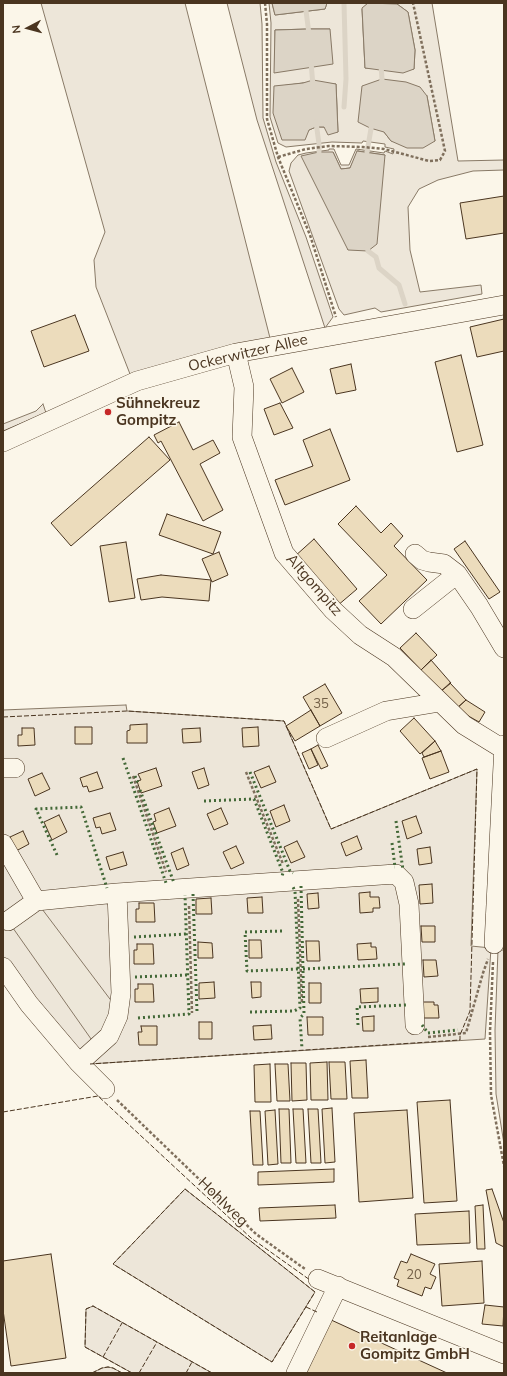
<!DOCTYPE html>
<meta charset="utf-8">
<style>
body{margin:0}
#map{position:relative;width:507px;height:1376px;overflow:hidden;background:#fbf6e9;font-family:Mulish,sans-serif}
canvas{display:block}
.frame{position:absolute;inset:0;border:4px solid #4a3520;pointer-events:none}
.north{position:absolute;left:8px;top:8px;width:40px;height:40px;-webkit-text-stroke:3px #fbf6e9;paint-order:stroke;rotate:264deg;font-size:11px;font-weight:700;line-height:16px;text-align:center;color:#4a3520}
.north::after{content:'';display:block;margin:auto;width:14px;height:18px;background:#4a3520;clip-path:polygon(50% 0,100% 100%,50% 72%,0 100%)}
</style>
<div id="map">
<canvas width="507" height="1376"></canvas>
<div class="frame"></div>
<div class="north">N</div>
</div>
<script>
const c = document.querySelector('canvas').getContext('2d');
c.lineJoin = 'round';
function fill(path, color) {
  c.fillStyle = color;
  c.fill(path, 'evenodd');
}
function shape(rows) {
  const path = new Path2D();
  for (const r of rows) {
    path.moveTo(r[0], r[1]);
    for (let i = 2; i < r.length; i += 2) path.lineTo(r[i], r[i + 1]);
  }
  return path;
}
function stroke(path, color, width, dash) {
  c.strokeStyle = color;
  c.lineWidth = width;
  c.lineCap = dash ? 'butt' : 'round';
  c.setLineDash(dash || []);
  c.stroke(path);
}
function label(font, color, halo, rows, align = 'center') {
  c.font = font + ' Mulish,sans-serif';
  c.lineWidth = 3;
  c.setLineDash([]);
  c.textBaseline = 'middle';
  c.strokeStyle = halo;
  c.fillStyle = color;
  for (const [text, x, y, turn = 0] of rows) {
    c.save();
    c.translate(x, y);
    c.rotate((+turn || 0) * Math.PI / 180);
    c.textAlign = isNaN(turn) ? turn : align;
    if (halo) c.strokeText(text, 0, 0);
    c.fillText(text, 0, 0);
    c.restore();
  }
}
const green = shape([
 [41,3,185,3,270,338,130,374,96,287,94,260,105,232,41,3],
 [227,3,260,3,262,24,263,118,276,162,306,237,333,317,325,328,257,120,227,3],
 [269,3,272,3,275,15,325,9,327,3,368,3,362,9,365,68,414,69,415,50,408,12,397,4,392,3,432,3,458,161,504,160,504,170,473,171,438,180,419,189,408,207,410,250,420,292,481,285,482,294,381,312,375,308,344,315,339,309,289,171,291,163,298,155,306,153,329,150,329,149,334,149,341,165,349,165,356,149,384,153,385,151,393,154,394,149,385,147,385,144,363,141,362,143,332,142,286,147,278,143,270,117,271,23,269,3],
 [308,29,330,29,275,72,275,30,308,29],
 [303,83,336,84,338,132,324,127,316,127,309,130,274,87,303,83],
 [427,96,435,141,391,141,384,132,427,96],
 [358,151,385,155,348,250,333,152,341,169,350,168,358,151],
 [43,404,46,413,3,431,3,424,36,411,43,404],
 [126,705,127,711,284,721,331,829,477,769,471,946,491,948,485,1039,89,1064,3,958,3,710,126,705],
 [498,950,504,950,504,1144,496,1094,495,1030,498,950],
 [185,1189,315,1292,272,1362,113,1264,185,1189],
 [93,1306,157,1342,212,1373,132,1373,85,1347,86,1309,93,1306],
 [108,1367,113,1368,122,1373,92,1373,102,1368,108,1367]
]);
fill(green, '#ede6d9');
stroke(green, '#887966', 1);
const parking = shape([
 [36,901,125,1019,96,1046,8,921,36,901]
]);
fill(parking, '#ede7d9');
stroke(parking, '#887966', 1);
const water = shape([
 [272,3,327,3,325,9,275,15,272,3],
 [368,3,397,4,408,12,415,50,414,69,403,73,365,68,362,8,368,3],
 [308,29,330,29,333,64,274,73,275,30,308,29],
 [382,79,406,82,420,87,427,96,435,141,423,148,407,148,391,141,384,132,370,128,358,122,362,86,382,79],
 [313,80,336,84,338,132,328,135,324,127,316,127,309,130,305,140,282,140,273,113,274,86,303,83,313,80],
 [357,151,385,155,377,244,368,251,348,250,301,156,319,152,333,152,341,169,350,168,357,151]
]);
fill(water, '#dcd4c6');
stroke(water, '#887966', 1);
stroke(shape([
 [305,3,309,34],
 [344,3,346,79,344,107],
 [311,62,313,86],
 [381,65,382,79,381,85],
 [316,122,319,144,319,152],
 [367,152,372,123],
 [367,245,368,251,376,257,379,268,399,285,405,304]
]), '#dcd4c6', 5);
const building = shape([
 [504,196,504,233,466,239,460,203,504,196],
 [75,315,89,351,44,367,31,331,75,315],
 [504,319,504,351,477,357,470,327,504,319],
 [461,355,483,445,457,452,435,362,461,355],
 [351,364,356,390,336,394,330,369,351,364],
 [292,368,304,392,282,403,270,379,292,368],
 [280,403,293,428,274,435,264,409,280,403],
 [179,422,193,450,213,440,220,453,200,464,223,510,203,521,161,441,158,443,154,435,179,422],
 [330,429,350,480,285,505,275,480,313,466,303,440,330,429],
 [149,437,170,460,71,546,51,523,149,437],
 [356,506,381,533,391,523,403,536,394,546,427,580,381,624,359,601,387,575,338,524,356,506],
 [167,514,221,532,213,554,159,535,167,514],
 [314,539,357,589,337,606,294,557,314,539],
 [465,541,500,592,489,599,454,549,465,541],
 [126,542,135,598,109,602,100,546,126,542],
 [219,552,228,575,212,582,202,559,219,552],
 [161,575,211,580,209,601,162,597,141,600,137,579,161,575],
 [416,633,437,655,421,670,400,648,416,633],
 [431,660,451,683,440,692,421,670,431,660],
 [450,683,466,700,456,709,440,692,450,683],
 [325,684,342,713,320,726,303,697,325,684],
 [466,700,485,712,479,722,456,709,466,700],
 [311,710,320,726,295,741,286,726,311,710],
 [414,718,435,741,420,754,400,731,414,718],
 [147,724,147,743,127,743,127,731,130,730,130,725,147,724],
 [75,727,92,727,92,744,75,744,75,727],
 [258,727,259,746,243,747,242,728,258,727],
 [22,728,34,728,35,745,18,746,18,735,22,735,22,728],
 [200,728,201,742,183,743,182,729,200,728],
 [435,741,441,751,424,757,422,753,435,741],
 [318,745,328,766,321,769,311,749,318,745],
 [311,749,318,765,309,769,302,753,311,749],
 [441,751,449,772,430,779,422,758,441,751],
 [269,766,276,782,261,788,254,772,269,766],
 [156,768,162,786,141,793,137,781,141,780,138,774,156,768],
 [204,768,209,785,198,789,192,772,204,768],
 [97,772,103,788,89,792,87,786,83,787,80,778,97,772],
 [42,773,50,789,35,796,28,779,42,773],
 [284,805,290,821,276,827,270,811,284,805],
 [169,808,176,826,157,833,153,822,156,821,154,814,169,808],
 [221,808,228,824,214,830,207,814,221,808],
 [110,813,116,830,102,834,100,827,96,828,93,818,110,813],
 [59,815,67,832,52,840,44,822,59,815],
 [416,816,422,833,407,839,402,821,416,816],
 [23,831,29,844,16,851,10,837,23,831],
 [357,836,362,849,346,856,341,843,357,836],
 [297,841,305,857,291,863,284,847,297,841],
 [236,846,244,863,231,869,223,852,236,846],
 [430,847,432,863,419,865,417,849,430,847],
 [183,848,189,865,177,870,171,853,183,848],
 [123,852,127,865,110,870,106,857,123,852],
 [432,884,433,903,420,904,419,885,432,884],
 [370,892,370,897,379,897,380,908,373,908,373,912,360,913,359,893,370,892],
 [318,893,319,908,308,909,307,894,318,893],
 [262,897,263,913,248,913,247,898,262,897],
 [211,898,212,914,196,914,196,899,211,898],
 [139,903,154,903,155,922,136,922,136,909,139,909,139,903],
 [421,926,435,926,435,942,422,942,421,926],
 [249,940,261,940,262,958,249,958,249,940],
 [306,941,319,941,320,961,307,961,306,941],
 [198,942,212,943,213,958,198,958,198,942],
 [371,943,371,947,376,947,377,959,358,960,357,944,371,943],
 [137,944,153,944,154,964,134,964,134,950,137,950,137,944],
 [423,960,436,960,438,976,424,977,423,960],
 [214,982,215,998,199,999,199,983,214,982],
 [251,982,261,982,261,997,252,998,251,982],
 [309,983,321,983,321,1003,309,1003,309,983],
 [138,984,153,984,154,1002,135,1002,135,989,138,989,138,984],
 [378,988,378,1002,361,1003,360,989,378,988],
 [420,1002,434,1002,434,1005,438,1005,439,1018,420,1018,420,1002],
 [374,1016,374,1031,363,1031,362,1017,374,1016],
 [307,1017,323,1017,323,1035,308,1035,307,1017],
 [199,1022,212,1022,212,1039,199,1039,199,1022],
 [271,1025,272,1039,254,1040,253,1026,271,1025],
 [141,1026,157,1026,157,1045,139,1045,138,1032,142,1032,141,1026],
 [366,1060,368,1098,352,1098,350,1061,366,1060],
 [327,1062,328,1100,311,1100,310,1063,327,1062],
 [329,1062,345,1062,347,1099,331,1099,329,1062],
 [291,1063,306,1063,307,1100,292,1101,291,1063],
 [270,1064,271,1102,255,1102,254,1065,270,1064],
 [275,1064,288,1064,290,1101,277,1101,275,1064],
 [450,1100,457,1201,424,1203,417,1102,450,1100],
 [332,1108,335,1162,325,1163,322,1109,332,1108],
 [279,1109,289,1109,291,1163,281,1163,279,1109],
 [293,1109,303,1109,306,1163,296,1163,293,1109],
 [308,1109,318,1109,321,1163,311,1163,308,1109],
 [275,1110,278,1164,268,1165,265,1111,275,1110],
 [407,1110,413,1198,359,1202,354,1113,407,1110],
 [250,1111,260,1111,263,1165,253,1165,250,1111],
 [334,1169,334,1182,258,1185,258,1172,334,1169],
 [492,1189,504,1223,504,1247,496,1243,486,1190,492,1189],
 [335,1205,336,1218,260,1221,259,1208,335,1205],
 [483,1205,485,1249,477,1249,475,1206,483,1205],
 [469,1211,470,1243,417,1245,415,1214,469,1211],
 [51,1254,66,1358,11,1366,3,1310,3,1261,51,1254],
 [411,1254,435,1264,430,1274,436,1277,431,1289,425,1287,422,1296,397,1286,399,1280,394,1278,401,1261,407,1263,411,1254],
 [482,1261,484,1303,442,1306,439,1264,482,1261],
 [485,1305,504,1307,503,1326,482,1324,485,1305],
 [329,1319,447,1373,303,1373,329,1319]
]);
fill(building, '#ecdcbc');
stroke(building, '#4a3520', 1);
const minor = shape([
 [236,353,244,387,242,437,284,553,333,610,360,635,394,657,464,725,503,749],
 [3,442,137,381,236,353,504,305],
 [415,554,422,560,429,562,444,564,457,574,479,606,504,648],
 [413,609,457,574],
 [326,738,386,711,440,702],
 [3,768,15,768],
 [3,844,36,901],
 [8,921,36,901,117,893,396,874,404,882,409,904,415,1025],
 [494,944,504,745],
 [3,967,29,1004,79,1063,105,1089],
 [79,1063,109,1036,118,1016,121,993,117,893],
 [318,1279,504,1354],
 [296,1373,338,1286]
]);
stroke(minor, '#4a3520', 20);
stroke(shape([
 [265,3,267,24,267,119,278,157,310,235,336,317],
 [278,157,306,149,329,146,363,147,384,149,429,161,440,160,445,151,413,3],
 [246,772,283,864],
 [133,776,166,872],
 [298,899,302,1004],
 [189,906,192,1013],
 [493,962,490,1032,491,1095,504,1166],
 [428,1037,466,1033,483,973,488,959],
 [117,1100,256,1234,305,1269]
]), '#7f6f5c', 2.5, [3, 2]);
stroke(minor, '#fbf6e9', 19);
stroke(shape([
 [123,758,166,883],
 [250,772,290,871,293,873],
 [135,776,138,783],
 [140,790,174,883],
 [204,801,254,799,283,873,282,876],
 [396,821,403,870],
 [392,843,395,867,394,867],
 [57,855,36,809,81,807,107,888],
 [301,886,304,1014,300,1018,302,1049],
 [193,894,197,1012],
 [282,931,245,932,247,971,298,969],
 [134,937,186,934],
 [303,969,405,964],
 [135,977,188,975],
 [250,1012,294,1011,300,1008,295,891,293,887],
 [138,1018,189,1014,185,895],
 [358,1025,357,1007,407,1005],
 [422,1025,428,1033,458,1030]
]), '#436837', 3, [2, 3]);
stroke(shape([
 [3,717,127,711,284,721,331,829,477,769,470,1011,460,1035,460,1040,90,1064],
 [3,1112,98,1096,251,1238,310,1280],
 [185,1189,315,1292,272,1362,113,1264,185,1189],
 [306,1307,317,1312],
 [103,1357,122,1323],
 [92,1373,102,1368,108,1367,113,1368,122,1373],
 [132,1373,85,1347,86,1309,93,1306,212,1373],
 [139,1373,157,1342],
 [186,1373,192,1362]
]), '#4a3520', 1, [5, 2]);
for (const [x, y, r, color] of [
 [108,412,4,"#c62828"],
 [352,1346,4,"#c62828"]
]) {
  const dot = new Path2D();
  dot.arc(x, y, r, 0, 2 * Math.PI);
  c.fillStyle = color;
  c.fill(dot);
  stroke(dot, '#fbf6e9', 1.5);
}
label('13px', '#725f47', null, [
 ["35",321,704],
 ["20",414,1275]
]);
label('15px', '#4a3520', '#fbf6e9', [
 ["Ockerwitzer Allee",248,353,-13],
 ["Altgompitz",314,585,49],
 ["Hohlweg",223,1202,44]
]);
label('bold 15px', '#4a3520', '#fbf6e9', [
 ["Sühnekreuz",116,403],
 ["Gompitz",116,420],
 ["Reitanlage",360,1337],
 ["Gompitz GmbH",360,1354]
], 'left');
</script>
